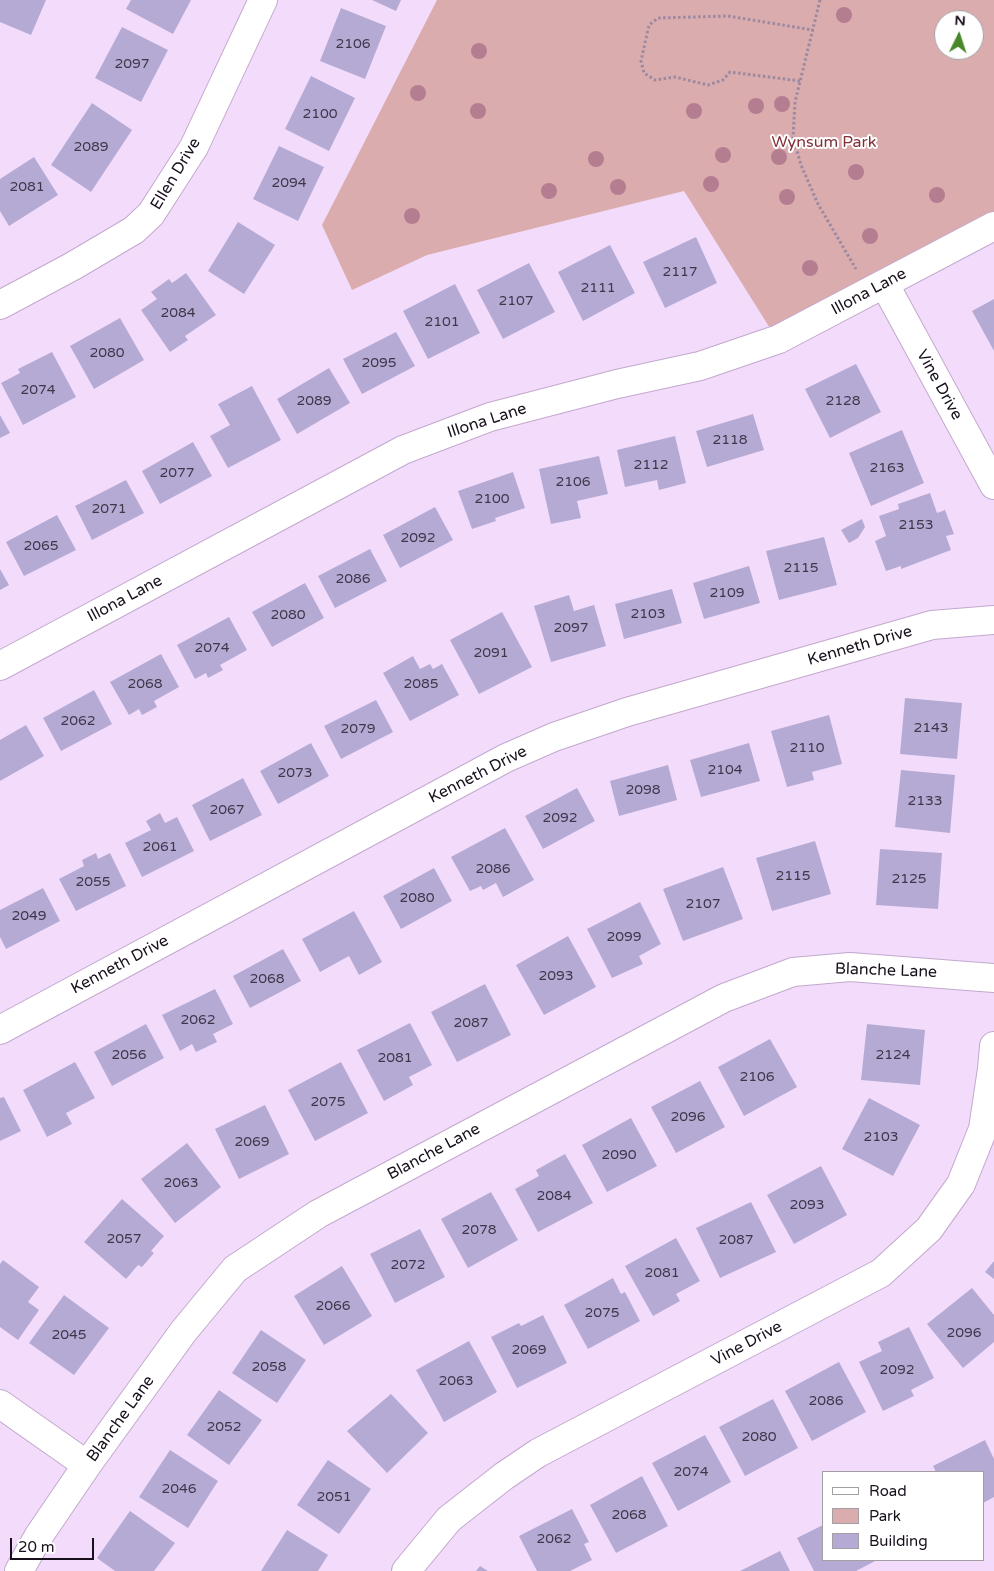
<!DOCTYPE html>
<style>
body{margin:0}
#map{position:relative;width:994px;height:1571px;overflow:hidden;background:#f3dcfb;font-family:"Varela Round",sans-serif}
canvas{display:block}
.legend{position:absolute;left:822px;top:1471px;width:162px;height:90px;box-sizing:border-box;background:#fff;border:1px solid #a39fa4;margin:0;padding:6px 9px;list-style:none;font-size:15px;color:#180f1c}
.legend li{display:flex;align-items:center;gap:10px;height:25px}
.legend b{width:25px;border:1px solid #a39fa4}
.north{position:absolute;left:934px;top:10px;width:50px;height:50px;box-sizing:border-box;background:#fff;border:1px solid #a39fa4;border-radius:50%;rotate:4deg;font-size:14px;font-weight:700;line-height:20px;text-align:center;color:#180f1c}
.north::after{content:'';display:block;margin:auto;width:18px;height:22px;background:#498829;clip-path:polygon(50% 0,100% 100%,50% 72%,0 100%)}
.scale{position:absolute;left:10px;top:1538px;width:84px;height:22px;box-sizing:border-box;border:2px solid #180f1c;border-top:0;padding-left:6px;font-size:15px;line-height:18px;white-space:nowrap;color:#180f1c;-webkit-text-stroke:4px #fff;paint-order:stroke}
</style>
<div id="map">
<canvas width="994" height="1571"></canvas>
<ul class="legend">
<li><b style="height:6px;background:#fff"></b>Road</li>
<li><b style="height:14px;background:#dbacad"></b>Park</li>
<li><b style="height:14px;background:#b5aad4"></b>Building</li>
</ul>
<div class="north">N</div>
<div class="scale">20 m</div>
</div>
<script>
const c = document.querySelector('canvas').getContext('2d');
c.lineJoin = 'round';
function fill(path, color) {
  c.fillStyle = color;
  c.fill(path, 'evenodd');
}
function shape(rows) {
  const path = new Path2D();
  for (const r of rows) {
    path.moveTo(r[0], r[1]);
    for (let i = 2; i < r.length; i += 2) path.lineTo(r[i], r[i + 1]);
  }
  return path;
}
function stroke(path, color, width, dash) {
  c.strokeStyle = color;
  c.lineWidth = width;
  c.lineCap = dash ? 'butt' : 'round';
  c.setLineDash(dash || []);
  c.stroke(path);
}
function label(font, color, halo, rows, align = 'center') {
  c.font = font + ' "Varela Round",sans-serif';
  c.lineWidth = 4;
  c.setLineDash([]);
  c.textBaseline = 'middle';
  c.strokeStyle = halo;
  c.fillStyle = color;
  for (const [text, x, y, turn = 0] of rows) {
    c.save();
    c.translate(x, y);
    c.rotate((+turn || 0) * Math.PI / 180);
    c.textAlign = isNaN(turn) ? turn : align;
    if (halo) c.strokeText(text, 0, 0);
    c.fillText(text, 0, 0);
    c.restore();
  }
}
fill(shape([
 [437,0,994,0,994,217,773,333,684,191,427,255,352,290,322,225],
 [944,20,974,20,974,50,944,50]
]), '#dbacad');
fill(shape([
 [0,0,46,0,31,35,0,22],
 [131,0,191,0,173,34,126,9],
 [372,0,401,0,396,11],
 [341,8,386,26,365,79,320,61],
 [122,27,168,50,141,102,95,78],
 [311,76,355,98,329,151,285,129],
 [92,103,132,130,91,192,51,165],
 [279,146,324,167,298,221,253,199],
 [34,157,58,195,9,226,0,211,0,179],
 [238,222,275,245,244,294,208,271],
 [696,237,717,283,665,308,643,262],
 [610,245,635,293,583,321,558,272],
 [529,263,555,312,503,339,477,290],
 [186,273,216,315,185,336,188,340,170,352,141,310,157,299,151,292,169,279,172,283],
 [455,284,480,333,428,359,403,311],
 [994,299,994,351,972,311],
 [120,318,144,360,94,389,70,346],
 [396,332,415,366,362,394,343,359],
 [52,352,76,397,23,425,1,383,20,373,18,369],
 [856,364,881,412,830,438,805,389],
 [329,368,350,403,297,434,277,399],
 [252,386,281,440,228,468,210,436,230,425,218,404],
 [753,414,764,450,707,467,696,431],
 [0,415,10,433,0,438],
 [902,430,924,483,871,506,849,453],
 [675,436,686,483,659,490,657,480,625,487,617,450],
 [193,442,212,476,160,504,142,471],
 [599,456,608,494,577,501,581,518,551,524,539,469],
 [513,472,525,508,495,518,496,521,472,529,458,491],
 [126,480,144,513,92,540,75,506],
 [930,493,937,513,945,510,954,534,946,536,951,550,901,569,901,566,886,571,875,541,886,536,879,516,899,509,898,504],
 [435,507,453,540,400,568,383,535],
 [57,515,76,550,24,576,6,542],
 [862,519,865,527,858,538,849,543,841,530],
 [824,537,837,585,779,600,766,551],
 [370,549,387,581,335,608,318,576],
 [749,566,760,603,704,619,693,583],
 [0,569,9,585,0,590],
 [305,583,324,618,272,647,252,612],
 [672,589,682,623,624,639,615,604],
 [569,595,574,611,594,605,606,646,551,662,534,606],
 [502,612,532,667,479,694,450,640],
 [229,617,247,650,220,665,223,670,208,678,206,673,195,679,177,645],
 [161,654,179,687,154,701,157,707,142,715,139,709,129,715,110,682],
 [413,656,420,669,430,664,433,669,442,664,459,695,410,721,383,673],
 [94,690,112,724,61,751,43,718],
 [905,698,962,703,957,759,900,754],
 [376,700,393,732,341,759,324,726],
 [829,715,842,764,812,772,814,780,787,787,771,731],
 [26,725,44,756,0,781,0,740],
 [311,743,329,776,278,804,260,771],
 [749,743,760,781,701,797,690,760],
 [668,765,677,800,619,816,610,781],
 [901,770,955,775,950,833,895,827],
 [243,778,262,815,210,841,192,805],
 [577,788,595,821,543,849,525,816],
 [160,813,165,823,177,817,194,851,142,877,125,843,151,830,146,821],
 [505,828,534,880,503,897,496,883,483,890,481,886,470,891,451,857],
 [815,841,831,894,772,911,756,858],
 [880,849,942,853,938,909,876,905],
 [96,853,98,859,110,853,126,886,76,911,59,879,84,866,82,860],
 [723,867,743,919,683,941,663,889],
 [434,868,452,901,401,929,383,896],
 [43,888,60,921,6,949,0,937,0,910],
 [640,902,661,944,639,956,643,964,612,978,587,929],
 [354,911,382,962,359,975,349,956,320,972,302,939],
 [568,936,596,987,544,1015,516,965],
 [283,949,301,981,250,1008,233,976],
 [485,984,511,1035,457,1062,431,1012],
 [215,989,233,1024,213,1034,217,1042,196,1052,192,1044,180,1051,162,1015],
 [410,1023,432,1065,409,1077,413,1085,384,1101,357,1050],
 [146,1024,164,1058,112,1086,94,1052],
 [867,1024,925,1030,920,1085,861,1080],
 [770,1039,797,1087,744,1116,718,1067],
 [75,1062,95,1098,66,1113,72,1124,47,1137,23,1090],
 [341,1062,368,1113,315,1141,288,1090],
 [700,1081,725,1127,676,1153,651,1107],
 [4,1097,21,1131,0,1141,0,1098],
 [869,1098,920,1125,893,1176,842,1149],
 [265,1105,289,1154,239,1179,215,1129],
 [631,1118,657,1166,607,1192,582,1145],
 [187,1143,221,1187,175,1223,141,1179],
 [565,1154,593,1203,538,1232,515,1189,539,1176,536,1170],
 [821,1166,847,1215,794,1244,767,1195],
 [491,1192,518,1240,468,1268,441,1219],
 [122,1199,164,1236,151,1251,154,1253,142,1267,138,1265,126,1279,84,1242],
 [751,1202,776,1252,720,1278,696,1228],
 [420,1229,445,1277,395,1303,370,1254],
 [676,1238,700,1281,676,1294,680,1301,653,1316,625,1266],
 [3,1260,39,1287,28,1302,39,1310,18,1340,0,1327,0,1264],
 [994,1261,994,1279,985,1272],
 [342,1266,372,1316,324,1345,294,1296],
 [613,1278,621,1294,625,1292,640,1321,588,1349,564,1305],
 [972,1288,994,1315,994,1342,963,1368,927,1324],
 [64,1295,109,1328,74,1375,29,1343],
 [543,1315,567,1363,517,1388,491,1337,519,1323,521,1326],
 [909,1327,934,1378,911,1390,914,1396,883,1411,859,1362,882,1351,878,1342],
 [261,1330,306,1360,277,1403,232,1373],
 [469,1341,497,1392,444,1422,416,1370],
 [839,1362,866,1412,812,1441,785,1391],
 [219,1390,262,1420,229,1465,187,1435],
 [391,1394,428,1433,387,1473,347,1431],
 [773,1399,798,1448,745,1476,719,1427],
 [705,1435,731,1482,678,1511,652,1463],
 [985,1440,994,1459,994,1497,983,1503,983,1472,936,1472,933,1466],
 [170,1450,218,1481,188,1528,139,1497],
 [328,1460,371,1489,339,1534,297,1505],
 [642,1476,668,1526,616,1553,590,1505],
 [572,1509,589,1542,584,1544,592,1560,570,1571,537,1571,519,1536],
 [130,1511,175,1543,154,1571,115,1571,97,1558],
 [823,1525,823,1560,877,1560,856,1571,814,1571,797,1538],
 [287,1530,328,1555,318,1571,261,1571],
 [780,1551,790,1571,740,1571],
 [480,1566,488,1571,476,1571]
]), '#b5aad4');
const minor = shape([
 [885,285,994,485],
 [0,305,73,266,134,230,151,214,194,147,263,0],
 [0,666,403,450,490,417,617,384,700,366,779,339,994,226],
 [0,1030,506,758,554,737,627,712,932,625,994,620],
 [0,1404,87,1465],
 [19,1571,38,1537,87,1465,183,1332,235,1269,318,1214,724,998,793,972,850,967,994,978],
 [406,1571,449,1519,504,1476,538,1453,881,1273,929,1229,961,1184,983,1129,992,1069,994,1046]
]);
stroke(minor, '#c3a8cd', 30);
stroke(shape([
 [820,0,795,102,793,137,801,165,818,204,856,269],
 [800,81,730,72,723,80,708,85,675,77,655,80,644,73,641,61,649,25,658,18,728,16,813,30]
]), '#9b89a1', 3, [2.5, 2.5]);
stroke(minor, '#fff', 28);
c.fillStyle = '#b47d90';
for (const [x, y] of [
 [844,15],
 [479,51],
 [418,93],
 [782,104],
 [756,106],
 [478,111],
 [694,111],
 [723,155],
 [779,157],
 [596,159],
 [856,172],
 [711,184],
 [618,187],
 [549,191],
 [937,195],
 [787,197],
 [412,216],
 [870,236],
 [810,268]
]) {
  c.beginPath();
  c.arc(x, y, 8, 0, 2 * Math.PI);
  c.fill();
}
label('14px', '#3f364a', null, [
 ["2106",353,44],
 ["2097",132,64],
 ["2100",320,114],
 ["2089",91,147],
 ["2094",289,183],
 ["2081",27,187],
 ["2117",680,272],
 ["2111",598,288],
 ["2107",516,301],
 ["2084",178,313],
 ["2101",442,322],
 ["2080",107,353],
 ["2095",379,363],
 ["2074",38,390],
 ["2089",314,401],
 ["2128",843,401],
 ["2118",730,440],
 ["2112",651,465],
 ["2163",887,468],
 ["2077",177,473],
 ["2106",573,482],
 ["2100",492,499],
 ["2071",109,509],
 ["2153",916,525],
 ["2092",418,538],
 ["2065",41,546],
 ["2115",801,568],
 ["2086",353,579],
 ["2109",727,593],
 ["2103",648,614],
 ["2080",288,615],
 ["2097",571,628],
 ["2074",212,648],
 ["2091",491,653],
 ["2068",145,684],
 ["2085",421,684],
 ["2062",78,721],
 ["2143",931,728],
 ["2079",358,729],
 ["2110",807,748],
 ["2104",725,770],
 ["2073",295,773],
 ["2098",643,790],
 ["2133",925,801],
 ["2067",227,810],
 ["2092",560,818],
 ["2061",160,847],
 ["2086",493,869],
 ["2115",793,876],
 ["2125",909,879],
 ["2055",93,882],
 ["2080",417,898],
 ["2107",703,904],
 ["2049",29,916],
 ["2099",624,937],
 ["2093",556,976],
 ["2068",267,979],
 ["2062",198,1020],
 ["2087",471,1023],
 ["2056",129,1055],
 ["2124",893,1055],
 ["2081",395,1058],
 ["2106",757,1077],
 ["2075",328,1102],
 ["2096",688,1117],
 ["2103",881,1137],
 ["2069",252,1142],
 ["2090",619,1155],
 ["2063",181,1183],
 ["2084",554,1196],
 ["2093",807,1205],
 ["2078",479,1230],
 ["2057",124,1239],
 ["2087",736,1240],
 ["2072",408,1265],
 ["2081",662,1273],
 ["2066",333,1306],
 ["2075",602,1313],
 ["2096",964,1333],
 ["2045",69,1335],
 ["2069",529,1350],
 ["2058",269,1367],
 ["2092",897,1370],
 ["2063",456,1381],
 ["2086",826,1401],
 ["2052",224,1427],
 ["2080",759,1437],
 ["2074",691,1472],
 ["2046",179,1489],
 ["2051",334,1497],
 ["2068",629,1515],
 ["2062",554,1539]
]);
label('16px', '#812f38', '#fff', [
 ["Wynsum Park",824,143]
]);
label('16px', '#180f1c', '#fff', [
 ["Ellen Drive",176,174,-59],
 ["Illona Lane",869,292,-28],
 ["Vine Drive",939,385,61],
 ["Illona Lane",487,421,-18],
 ["Illona Lane",125,599,-28],
 ["Kenneth Drive",860,646,-16],
 ["Kenneth Drive",478,775,-27],
 ["Kenneth Drive",120,965,-28],
 ["Blanche Lane",886,971,2],
 ["Blanche Lane",434,1152,-28],
 ["Vine Drive",747,1344,-28],
 ["Blanche Lane",121,1419,-54]
]);
</script>
